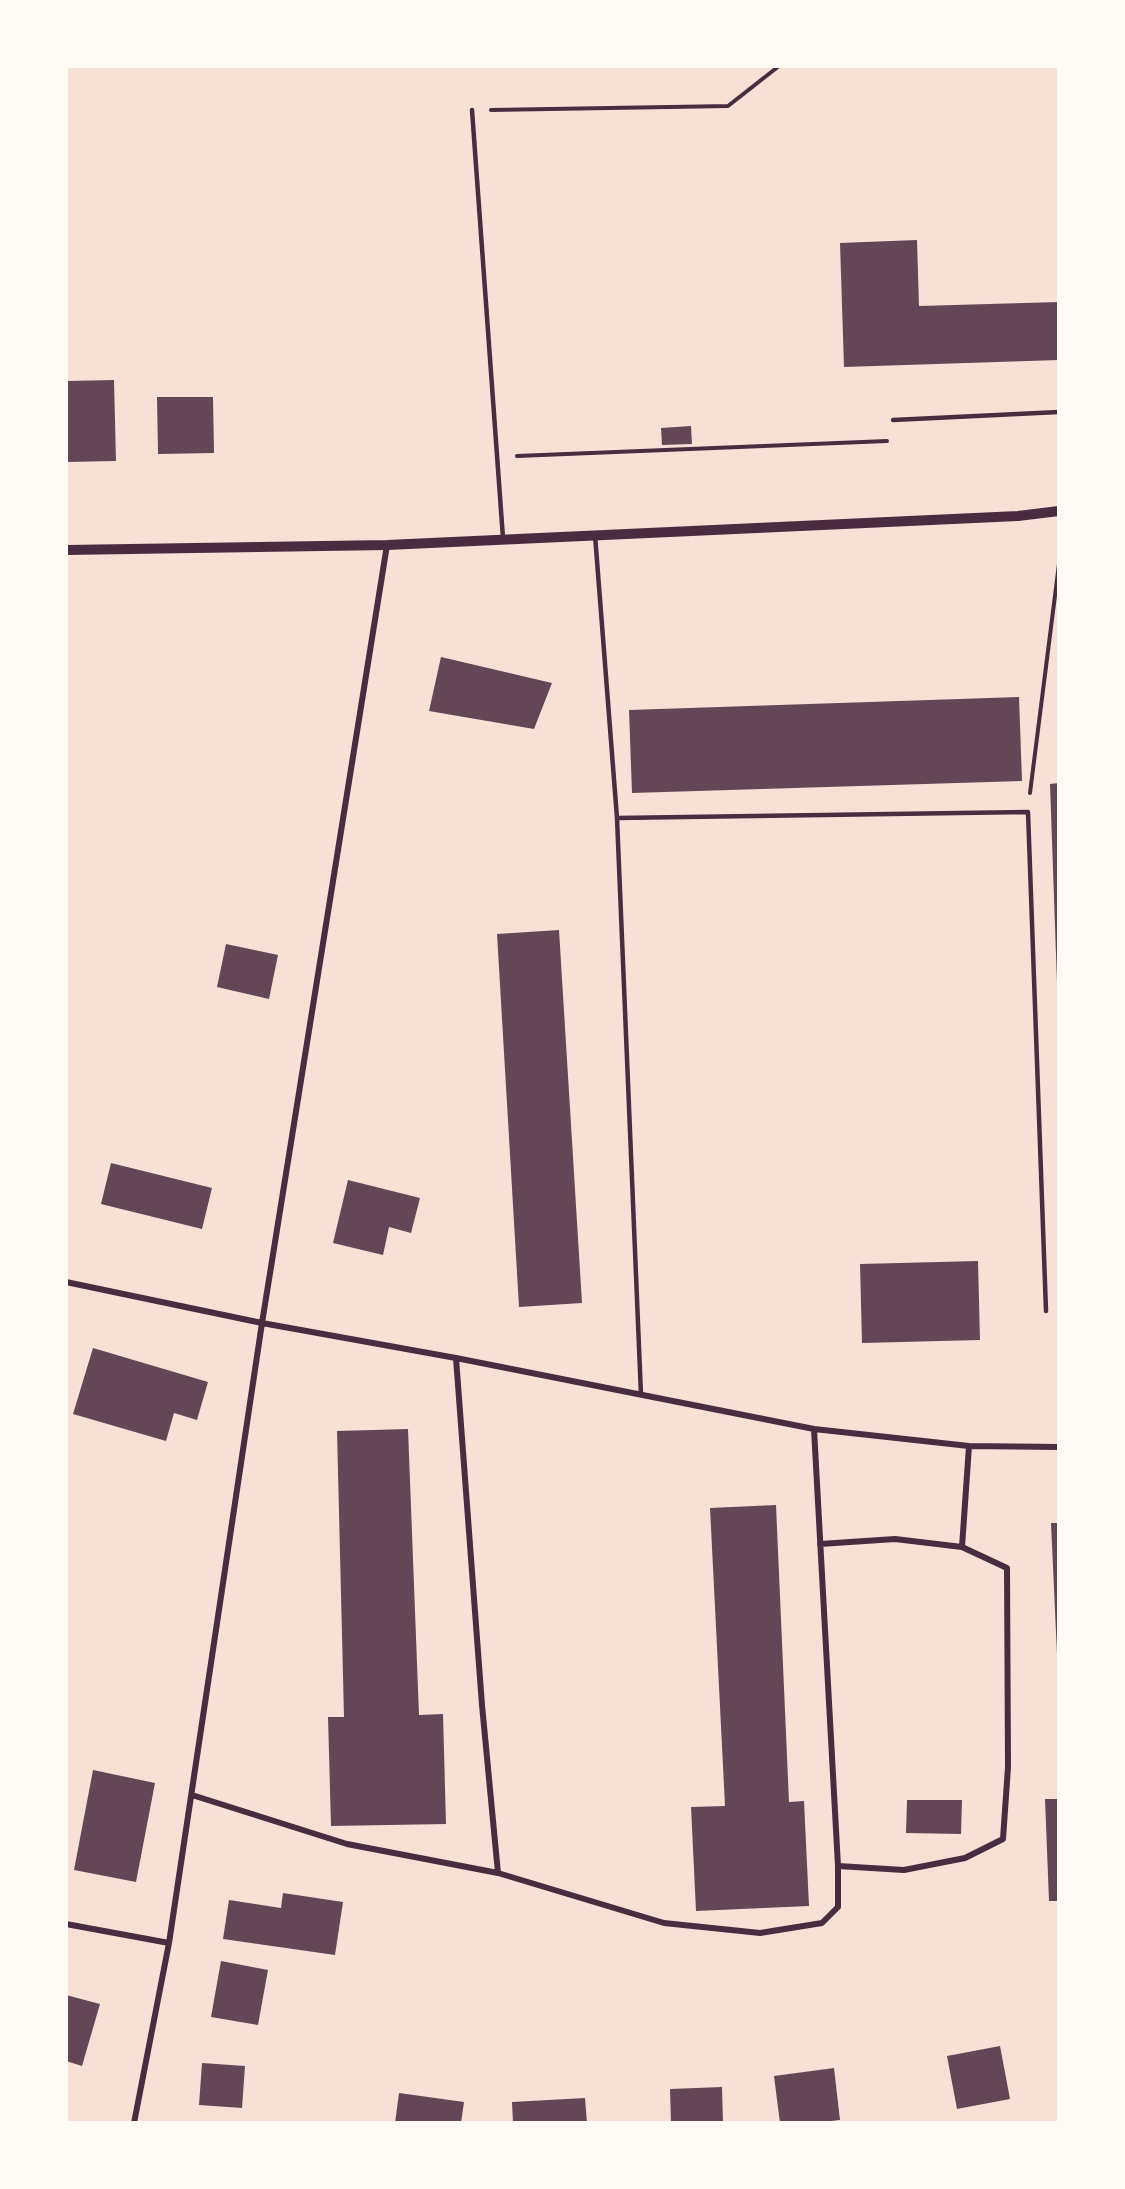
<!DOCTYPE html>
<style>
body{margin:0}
#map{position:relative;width:1125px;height:2189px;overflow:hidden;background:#f7e1d7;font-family:"PT Sans Narrow",sans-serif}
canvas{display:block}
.frame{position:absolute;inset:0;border:68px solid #fffaf5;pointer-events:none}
</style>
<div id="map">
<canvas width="1125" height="2189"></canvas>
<div class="frame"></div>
</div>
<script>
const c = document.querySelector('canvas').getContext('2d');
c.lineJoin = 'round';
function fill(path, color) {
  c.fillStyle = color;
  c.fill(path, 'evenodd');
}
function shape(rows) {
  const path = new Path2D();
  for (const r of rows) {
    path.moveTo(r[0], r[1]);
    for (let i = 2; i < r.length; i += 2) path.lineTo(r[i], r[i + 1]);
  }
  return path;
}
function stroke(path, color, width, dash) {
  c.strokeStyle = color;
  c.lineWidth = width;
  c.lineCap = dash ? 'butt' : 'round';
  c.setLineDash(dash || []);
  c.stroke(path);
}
fill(shape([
 [917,240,919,306,1059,302,1059,360,844,367,840,243],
 [114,380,116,461,66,462,66,381],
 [157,397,213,397,214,453,158,454],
 [691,426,692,444,662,445,661,428],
 [441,657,552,683,534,729,429,711],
 [1019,697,1022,781,632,793,629,710],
 [1059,783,1059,983,1057,983,1050,784],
 [559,930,582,1303,519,1307,497,934],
 [226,944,278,955,269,999,217,987],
 [111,1163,212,1188,202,1229,101,1204],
 [348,1180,420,1198,411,1233,389,1227,383,1255,333,1243],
 [978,1261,980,1340,862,1343,860,1264],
 [93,1348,208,1382,197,1420,174,1413,166,1441,73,1414],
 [408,1429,419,1715,443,1714,446,1824,331,1826,328,1717,344,1717,337,1431],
 [776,1505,789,1802,804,1801,809,1906,696,1911,691,1807,725,1806,710,1508],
 [1051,1523,1059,1523,1059,1654,1057,1654],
 [93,1770,155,1783,136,1882,74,1870],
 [1045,1799,1059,1799,1059,1901,1049,1901],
 [907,1800,962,1800,961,1834,906,1833],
 [283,1893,343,1902,335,1955,223,1939,229,1900,281,1908],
 [221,1961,268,1970,258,2025,211,2017],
 [66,1995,100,2004,82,2066,66,2061],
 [1000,2046,1010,2099,957,2109,947,2056],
 [202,2063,245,2066,242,2108,199,2105],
 [834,2068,840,2120,813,2123,780,2123,774,2076],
 [722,2087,723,2123,671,2123,670,2089],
 [399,2093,464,2102,461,2123,395,2123],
 [585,2098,587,2123,513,2123,512,2102]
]), '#644757');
stroke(shape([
 [491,110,728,106,779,66],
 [517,456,887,441],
 [1030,793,1059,564]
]), '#4a2c40', 4);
stroke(shape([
 [472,110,503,538],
 [893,420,1059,412],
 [595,535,617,818,1028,812,1046,1311],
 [617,818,641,1395]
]), '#4a2c40', 4.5);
stroke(shape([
 [66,1282,262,1323,456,1358,814,1429,969,1446,1059,1447],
 [456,1358,482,1705,498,1873],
 [820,1544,895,1539,962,1547,1007,1568,1008,1767,1003,1839,965,1858,904,1870,838,1866],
 [962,1547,969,1446],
 [192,1795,347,1844,498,1873,664,1923,760,1933,822,1923,838,1907,838,1866,814,1429],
 [66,1924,169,1943],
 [134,2123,169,1943,262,1323,387,545]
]), '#4a2c40', 6);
stroke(shape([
 [66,550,387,545,1018,516,1059,511]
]), '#4a2c40', 10);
</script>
